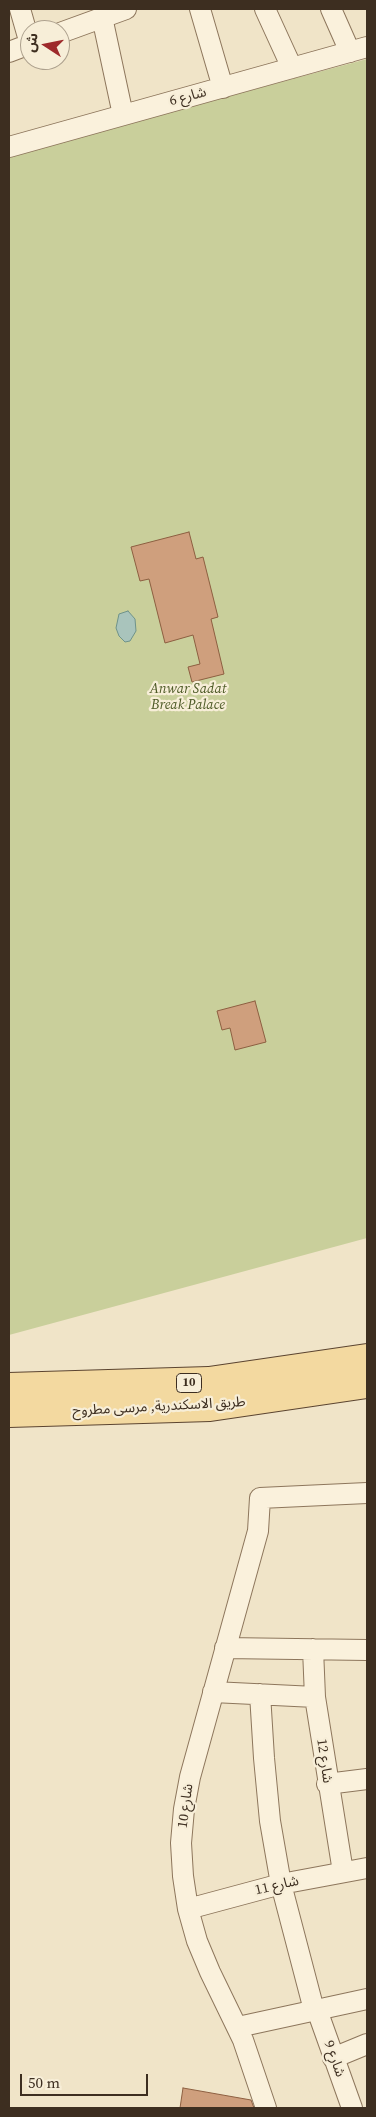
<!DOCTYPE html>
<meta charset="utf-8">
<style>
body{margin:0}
#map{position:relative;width:376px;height:2117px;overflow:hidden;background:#f0e4c8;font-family:"Source Serif 4","Noto Sans Arabic",serif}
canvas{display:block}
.frame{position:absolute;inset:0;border:10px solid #3d2e20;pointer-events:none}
.north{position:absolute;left:20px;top:20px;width:50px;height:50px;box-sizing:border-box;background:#f7eed8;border:1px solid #ada18e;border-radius:50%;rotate:281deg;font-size:14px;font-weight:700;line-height:20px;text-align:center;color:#3d2e20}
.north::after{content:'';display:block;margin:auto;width:18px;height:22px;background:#9e2a2b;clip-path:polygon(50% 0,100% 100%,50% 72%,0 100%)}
.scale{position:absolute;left:20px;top:2074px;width:128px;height:22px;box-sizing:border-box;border:2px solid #3d2e20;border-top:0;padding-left:6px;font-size:15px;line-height:18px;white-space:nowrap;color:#3d2e20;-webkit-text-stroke:4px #f7eed8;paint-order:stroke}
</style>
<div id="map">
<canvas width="376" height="2117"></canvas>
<div class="frame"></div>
<div class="north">ش</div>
<div class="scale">50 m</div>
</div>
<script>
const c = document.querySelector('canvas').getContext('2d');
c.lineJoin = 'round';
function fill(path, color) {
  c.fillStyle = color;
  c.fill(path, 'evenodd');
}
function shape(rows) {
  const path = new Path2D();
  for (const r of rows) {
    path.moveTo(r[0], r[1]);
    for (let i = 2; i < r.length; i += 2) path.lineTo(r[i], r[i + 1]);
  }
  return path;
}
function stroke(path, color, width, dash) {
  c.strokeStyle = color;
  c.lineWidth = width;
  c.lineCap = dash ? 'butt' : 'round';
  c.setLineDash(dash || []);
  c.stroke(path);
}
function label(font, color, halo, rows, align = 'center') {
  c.font = font + ' "Source Serif 4","Noto Sans Arabic",serif';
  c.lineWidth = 4.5;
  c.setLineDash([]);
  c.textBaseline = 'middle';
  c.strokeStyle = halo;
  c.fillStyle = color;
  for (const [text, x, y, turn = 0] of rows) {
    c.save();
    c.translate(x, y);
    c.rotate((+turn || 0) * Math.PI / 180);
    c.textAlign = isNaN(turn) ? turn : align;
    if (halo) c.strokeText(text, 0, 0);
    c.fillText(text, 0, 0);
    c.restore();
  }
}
fill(shape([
 [367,59,367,1238,9,1335,9,155]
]), '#c9cf9b');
const water = shape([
 [128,611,135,619,136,631,130,641,125,642,119,636,116,628,119,614,128,611]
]);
fill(water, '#a9c4bc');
stroke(water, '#6f938a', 1);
const building = shape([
 [189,532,196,559,203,557,218,617,211,619,224,674,192,682,188,667,200,664,193,635,165,643,149,579,140,581,131,547,189,532],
 [255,1001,266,1042,235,1050,230,1028,222,1030,217,1011,255,1001],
 [183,2088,251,2100,254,2108,180,2108,183,2088]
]);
fill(building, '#cf9f7d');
stroke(building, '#8d5f41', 1);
const minor = shape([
 [20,9,30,44],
 [200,9,223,88],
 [265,9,292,68],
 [331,9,350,52],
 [102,17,123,115],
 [60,33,126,9],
 [9,52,30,44],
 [9,147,367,47],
 [225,1648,367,1650],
 [313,1649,315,1697,343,1872],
 [213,1692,315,1697],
 [260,1694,264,1758,270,1821,281,1884,314,2010],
 [327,1784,367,1779],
 [188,1909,281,1884,367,1868],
 [317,2010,352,2108],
 [238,2027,367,1999],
 [333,2058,367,2044],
 [266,2108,243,2040,210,1972,197,1941,188,1909,183,1876,181,1843,184,1809,190,1777,258,1531,260,1498,367,1493]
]);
const primary = shape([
 [9,1387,209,1381,367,1358],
 [9,1413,210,1407,367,1384]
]);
stroke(minor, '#8d765c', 22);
stroke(primary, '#5b4430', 30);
stroke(minor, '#faf1dc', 20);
stroke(primary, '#f3d9a0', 28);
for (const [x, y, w] of [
 [189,1383,25]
]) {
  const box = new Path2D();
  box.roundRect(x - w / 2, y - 9.5, w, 19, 4);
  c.fillStyle = '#f7eed8';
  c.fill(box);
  stroke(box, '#3d2e20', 1);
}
label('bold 12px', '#3d2e20', null, [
 ["10",189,1383]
]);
label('14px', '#3d2e20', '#f7eed8', [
 ["شارع 6",188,97,-15],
 ["طريق الاسكندرية, مرسى مطروح",159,1407,-3],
 ["شارع 12",324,1761,82],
 ["شارع 10",186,1806,-82],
 ["شارع 11",277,1886,-13],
 ["شارع 9",334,2059,70]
]);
label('italic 14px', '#4d5a26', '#f7eed8', [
 ["Anwar Sadat",188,689],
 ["Break Palace",188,705]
]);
</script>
